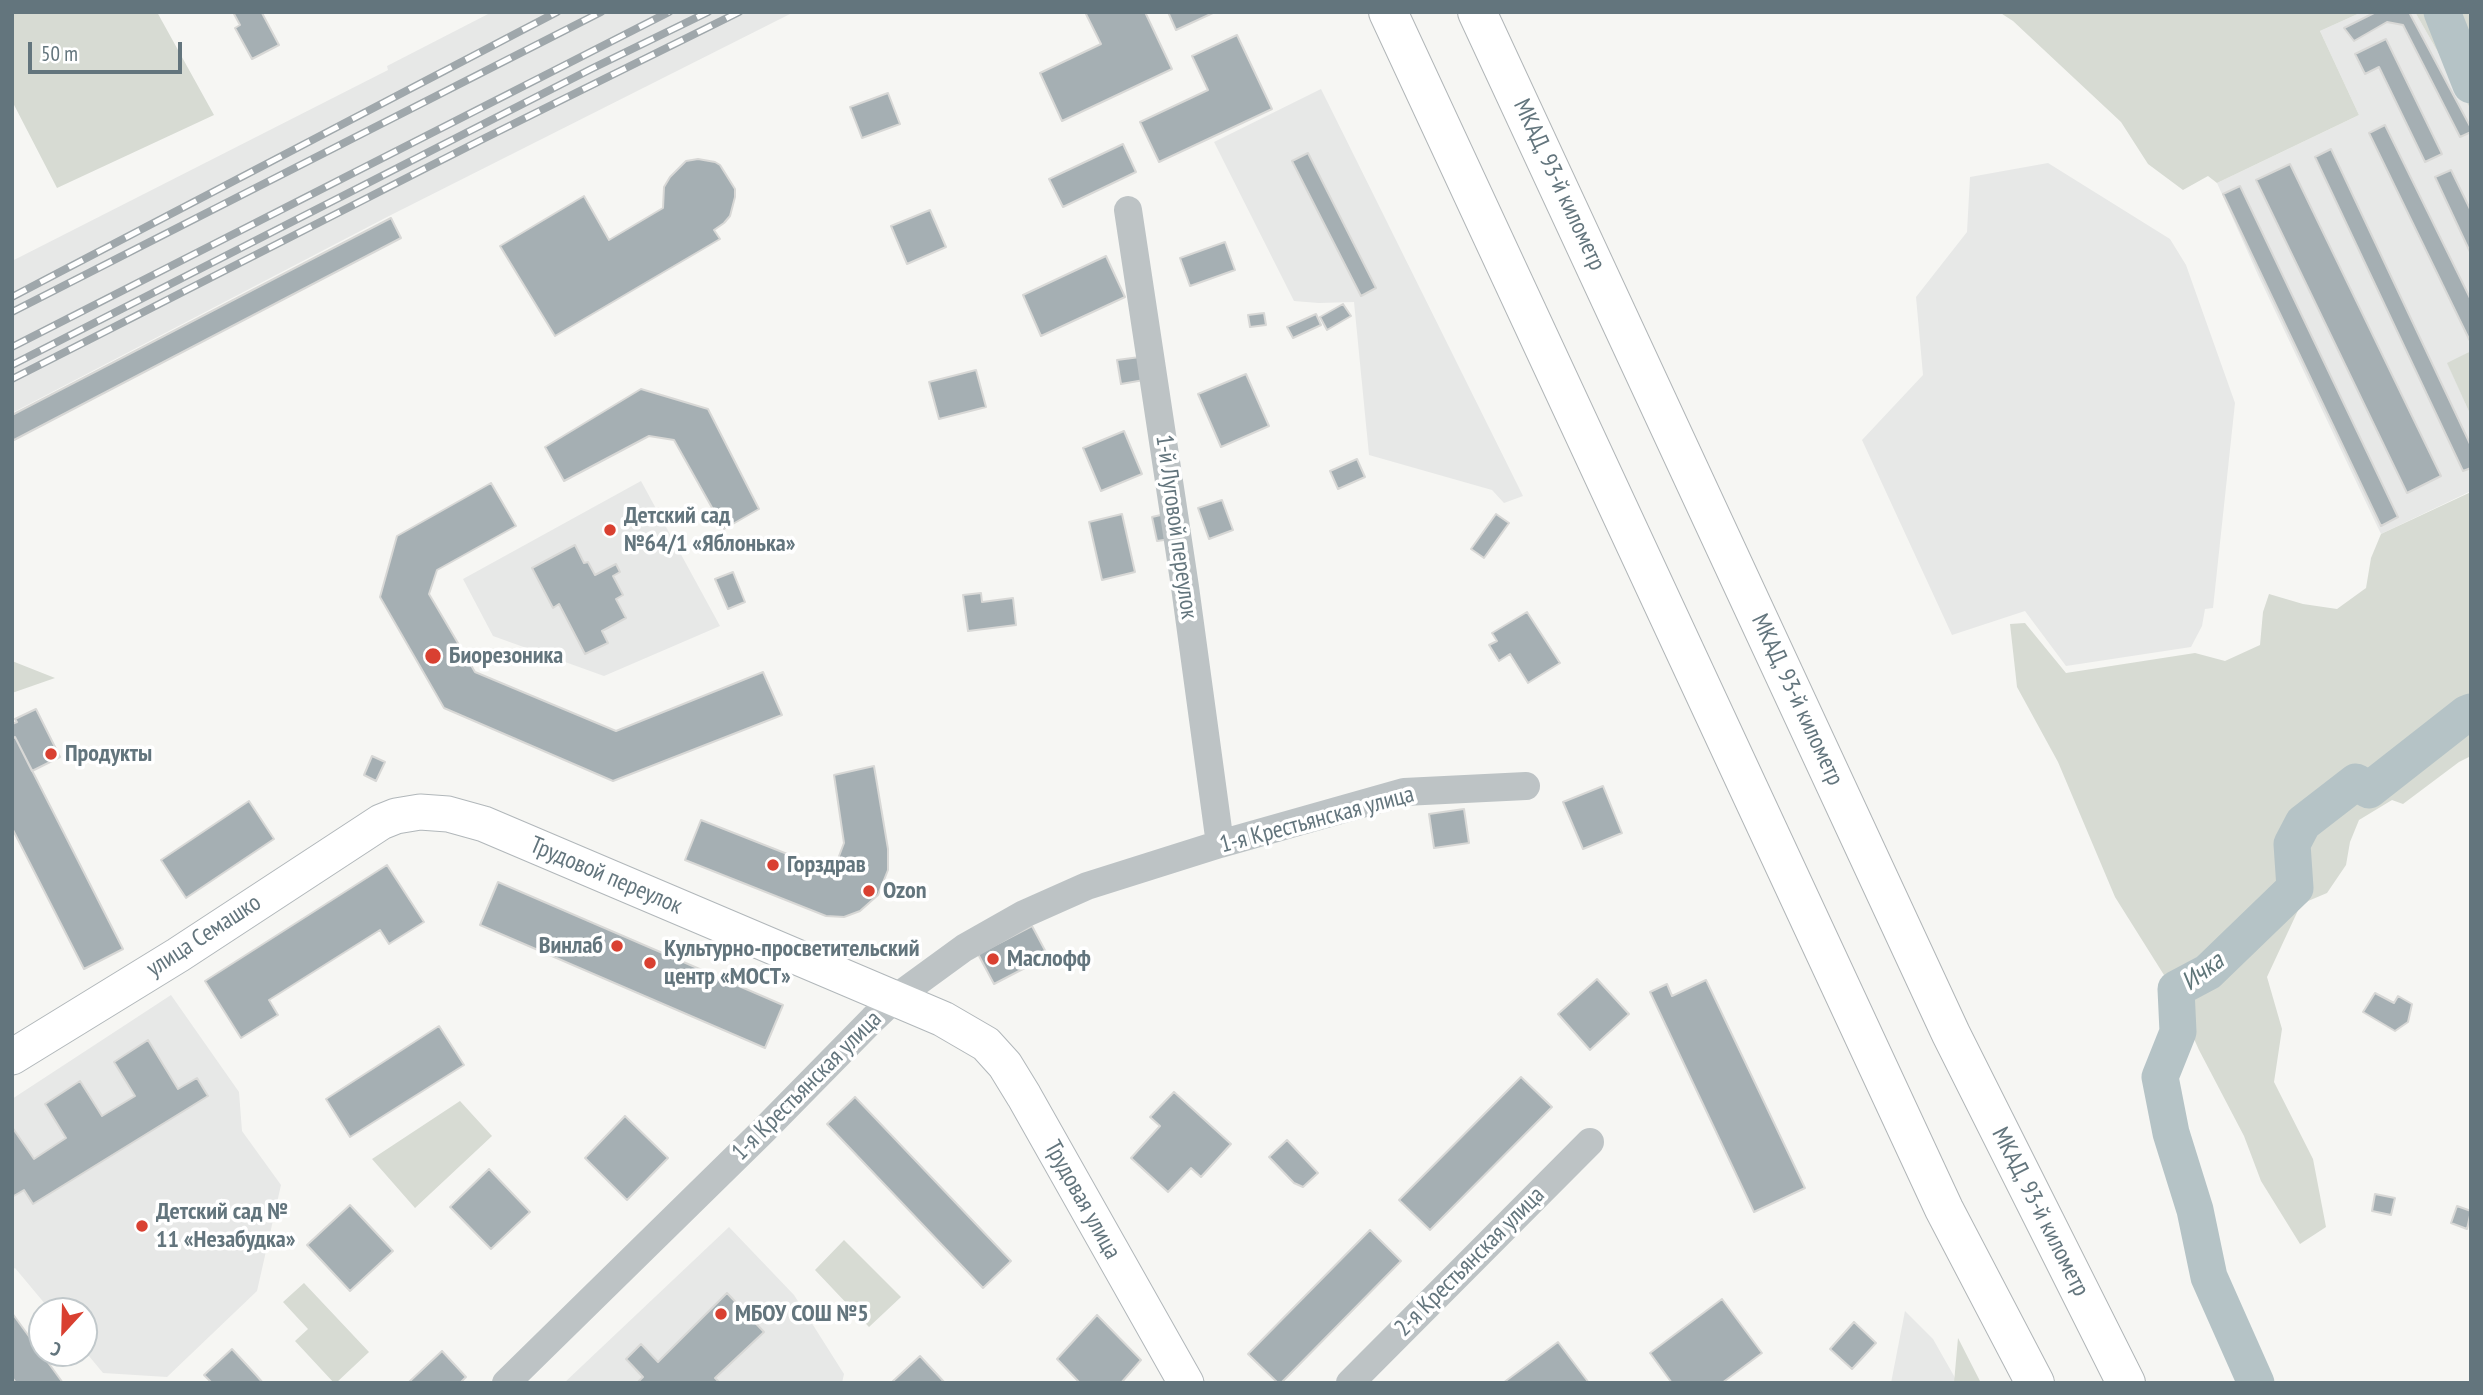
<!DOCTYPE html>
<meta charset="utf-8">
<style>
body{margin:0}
#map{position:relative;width:2483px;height:1395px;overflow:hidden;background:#f6f6f3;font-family:"PT Sans Narrow",sans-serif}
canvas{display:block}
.frame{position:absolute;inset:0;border:14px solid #63757d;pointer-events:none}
.north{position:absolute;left:28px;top:1297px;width:70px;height:70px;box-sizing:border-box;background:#fff;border:2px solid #c1c8cb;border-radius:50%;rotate:202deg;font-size:19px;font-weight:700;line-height:28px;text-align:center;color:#63757d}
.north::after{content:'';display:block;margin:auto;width:24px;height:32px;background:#d94031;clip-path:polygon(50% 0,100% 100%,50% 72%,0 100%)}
.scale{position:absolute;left:28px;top:42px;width:154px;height:32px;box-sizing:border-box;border:4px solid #63757d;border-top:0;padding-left:9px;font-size:21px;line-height:24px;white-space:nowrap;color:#63757d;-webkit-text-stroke:5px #fff;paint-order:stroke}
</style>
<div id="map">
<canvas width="2483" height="1395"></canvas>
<div class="frame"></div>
<div class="north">С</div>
<div class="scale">50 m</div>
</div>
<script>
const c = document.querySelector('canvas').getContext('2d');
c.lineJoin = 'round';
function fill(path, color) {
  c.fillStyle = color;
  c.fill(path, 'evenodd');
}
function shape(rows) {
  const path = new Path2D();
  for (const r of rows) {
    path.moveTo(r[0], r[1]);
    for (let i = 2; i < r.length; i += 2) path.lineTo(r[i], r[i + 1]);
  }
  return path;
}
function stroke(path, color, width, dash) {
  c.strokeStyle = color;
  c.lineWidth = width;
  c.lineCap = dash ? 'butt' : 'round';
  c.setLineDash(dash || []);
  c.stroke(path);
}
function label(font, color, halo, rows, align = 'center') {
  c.font = font + ' "PT Sans Narrow",sans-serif';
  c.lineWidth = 7;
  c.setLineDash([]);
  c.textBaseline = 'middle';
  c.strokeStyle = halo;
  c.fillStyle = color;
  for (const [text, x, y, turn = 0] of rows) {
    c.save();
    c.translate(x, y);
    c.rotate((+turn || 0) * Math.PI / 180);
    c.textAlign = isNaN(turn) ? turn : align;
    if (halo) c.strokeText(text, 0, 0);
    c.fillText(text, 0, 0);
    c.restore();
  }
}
fill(shape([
 [492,12,794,12,389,216,12,413,12,261,388,70,387,66],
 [2362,12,2415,12,2471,110,2471,351,2448,364,2471,416,2471,491,2381,534,2258,275,2217,183,2359,115,2320,31],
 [1321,89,1523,496,1504,503,1492,490,1369,455,1354,302,1319,303,1294,301,1214,142],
 [2048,163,2170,239,2186,265,2235,403,2213,608,2205,609,2202,626,2191,647,2066,666,2025,611,1952,635,1862,440,1923,375,1916,297,1967,232,1970,177],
 [641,481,720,626,604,676,493,636,463,579],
 [171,995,239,1092,242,1131,281,1185,257,1291,167,1377,103,1373,84,1350,84,1311,51,1311,15,1268,12,1270,12,1099],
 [729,1227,794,1295,844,1374,842,1383,564,1383],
 [1905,1311,1933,1339,1958,1383,1891,1383]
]), '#e7e8e7');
fill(shape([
 [12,12,157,12,214,115,57,188,12,101],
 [1999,12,2362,12,2320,31,2359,115,2217,183,2208,176,2183,190,2148,164,2121,122,2013,21],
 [2415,12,2471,12,2471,46,2461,51,2471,72,2471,110],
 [2471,351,2471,416,2447,363],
 [2471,492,2471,756,2459,762,2403,804,2392,800,2359,820,2350,842,2346,865,2327,893,2301,904,2267,977,2282,1029,2274,1082,2313,1159,2326,1227,2300,1244,2261,1181,2244,1136,2199,1050,2169,983,2115,897,2058,762,2017,687,2010,624,2025,623,2066,673,2195,653,2225,661,2260,645,2263,612,2269,594,2303,604,2337,609,2366,588,2371,558,2381,534],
 [12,661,55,678,12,693],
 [460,1101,492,1136,415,1208,372,1159],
 [844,1240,901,1297,869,1327,815,1270],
 [304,1283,369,1352,336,1383,334,1383,295,1341,308,1329,283,1302],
 [1958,1338,1981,1383,1954,1383]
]), '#d7dbd3');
stroke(shape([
 [2442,12,2471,85],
 [2256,1383,2209,1277,2195,1210,2171,1133,2160,1077,2178,1032,2176,989,2208,972,2295,888,2292,844,2303,823,2356,782,2369,790,2466,714,2471,712]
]), '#b5c3c6', 37);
const building = shape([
 [233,12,262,13,279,45,252,59,235,28,240,25,233,12],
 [1085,12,1145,12,1172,69,1062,121,1040,73,1101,44,1085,12],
 [1168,12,1215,12,1176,30,1168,12],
 [2376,12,2409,12,2471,128,2471,132,2460,137,2403,25,2387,22,2354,41,2344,28,2376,12],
 [1237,35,1272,109,1159,162,1140,122,1208,90,1192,56,1237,35],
 [2386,39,2442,154,2425,162,2379,67,2365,74,2355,54,2386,39],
 [888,93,900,124,862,138,850,107,888,93],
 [2385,125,2471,300,2470,341,2369,133,2385,125],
 [1123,144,1136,172,1063,207,1049,179,1123,144],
 [2331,149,2471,446,2471,468,2463,471,2315,157,2331,149],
 [1308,153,1376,288,1361,296,1292,161,1308,153],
 [698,159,715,162,720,165,735,189,735,197,730,216,724,223,714,230,720,239,555,336,500,246,584,196,609,240,663,208,664,187,670,177,686,161,698,159],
 [2290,164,2441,476,2407,493,2256,180,2290,164],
 [2451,170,2471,211,2471,254,2435,177,2451,170],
 [2240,186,2398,517,2381,526,2223,194,2240,186],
 [930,210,946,247,907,264,891,226,930,210],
 [391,218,401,238,12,441,12,415,391,218],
 [1225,242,1235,270,1190,286,1180,258,1225,242],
 [1106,256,1125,297,1041,336,1023,295,1106,256],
 [1343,304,1351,316,1327,330,1320,317,1343,304],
 [1264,313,1266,325,1250,327,1248,315,1264,313],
 [1316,314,1321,325,1293,338,1287,327,1316,314],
 [1140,357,1144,380,1121,384,1117,360,1140,357],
 [976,370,986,407,939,419,929,382,976,370],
 [1246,374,1269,426,1221,447,1198,394,1246,374],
 [641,389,708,409,759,509,724,529,674,440,649,436,564,481,545,447,641,389],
 [1124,431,1142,474,1101,491,1083,448,1124,431],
 [1357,459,1365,477,1338,489,1330,471,1357,459],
 [491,483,516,526,437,570,429,594,475,672,616,731,763,672,782,715,613,781,444,708,380,597,397,536,491,483],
 [1222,500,1233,530,1209,539,1198,508,1222,500],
 [1122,514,1135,572,1102,580,1089,522,1122,514],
 [1165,514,1171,539,1157,541,1152,517,1165,514],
 [1496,514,1509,523,1484,558,1471,549,1496,514],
 [575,545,584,563,588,562,595,575,616,564,620,572,613,576,623,595,616,599,626,618,602,631,608,643,585,654,559,604,553,608,532,568,575,545],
 [733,572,745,602,728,609,715,579,733,572],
 [981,593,982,602,1013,598,1016,625,968,631,963,595,981,593],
 [1527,612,1560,663,1528,683,1510,654,1499,661,1489,645,1497,641,1492,633,1527,612],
 [36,709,60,757,32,771,15,737,12,738,12,724,17,722,15,719,36,709],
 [15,737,123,949,84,969,12,828,12,738,15,737],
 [372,756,385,762,376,781,364,775,372,756],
 [874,766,888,849,888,870,878,895,860,911,844,917,826,916,685,860,701,820,833,872,844,843,834,775,874,766],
 [1603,786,1622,833,1583,849,1563,802,1603,786],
 [249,801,274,839,186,898,161,860,249,801],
 [1464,809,1469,843,1434,848,1429,814,1464,809],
 [387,865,424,922,389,944,380,930,269,1000,278,1015,241,1038,205,981,387,865],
 [498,882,783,1005,765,1048,480,925,498,882],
 [1032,926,1048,956,994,984,978,954,1032,926],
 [1597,979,1629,1014,1590,1050,1558,1014,1597,979],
 [1706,980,1805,1188,1754,1212,1650,992,1667,984,1672,996,1706,980],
 [2375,993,2394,1003,2398,996,2412,1004,2408,1022,2395,1031,2363,1012,2375,993],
 [439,1026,464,1065,350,1137,326,1099,439,1026],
 [148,1040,178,1089,197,1078,208,1096,33,1204,24,1190,12,1197,12,1127,34,1159,66,1138,45,1104,80,1081,102,1116,135,1096,114,1062,148,1040],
 [1521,1077,1552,1107,1430,1230,1399,1200,1521,1077],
 [1174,1092,1231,1144,1201,1177,1191,1168,1168,1192,1131,1158,1160,1126,1150,1117,1174,1092],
 [855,1097,1011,1261,983,1288,827,1124,855,1097],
 [625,1116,668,1158,627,1200,585,1158,625,1116],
 [1287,1140,1318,1173,1303,1187,1294,1183,1269,1157,1287,1140],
 [489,1169,530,1212,491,1249,450,1207,489,1169],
 [2375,1194,2395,1198,2391,1215,2372,1211,2375,1194],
 [350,1205,393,1251,350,1291,307,1245,350,1205],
 [2457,1206,2471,1211,2467,1229,2451,1223,2457,1206],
 [1370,1230,1401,1261,1281,1383,1278,1383,1248,1354,1370,1230],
 [727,1293,764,1332,715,1378,720,1383,637,1383,643,1377,626,1359,641,1344,658,1362,727,1293],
 [1722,1299,1762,1353,1722,1383,1672,1383,1650,1353,1722,1299],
 [12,1313,63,1383,16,1383,12,1377,12,1313],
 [1097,1315,1141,1360,1121,1383,1080,1383,1057,1359,1097,1315],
 [1854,1322,1876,1343,1852,1369,1830,1349,1854,1322],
 [1558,1342,1589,1383,1503,1383,1558,1342],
 [232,1349,256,1375,263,1383,212,1383,204,1375,232,1349],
 [442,1351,466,1377,460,1383,408,1383,442,1351],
 [920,1356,945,1383,891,1383,920,1356]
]);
fill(building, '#a5afb3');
stroke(building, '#d8d8d6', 2);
const major = shape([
 [12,1057,178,955,381,822,396,816,420,812,448,814,484,824,943,1019,986,1044,1005,1065,1024,1096,1186,1383]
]);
const highway = shape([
 [1388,12,1944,1209,2035,1383],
 [1477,12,1951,1034,2126,1383]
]);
stroke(major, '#b1b7ba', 37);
stroke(highway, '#b1b6b8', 40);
stroke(shape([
 [1128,210,1185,587,1220,844],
 [506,1383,763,1131,873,1019,894,999,964,948,1024,914,1087,886,1220,844,1404,792,1526,786],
 [1350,1383,1590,1142]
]), '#bdc3c5', 28);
stroke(major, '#fff', 35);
stroke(highway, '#fff', 38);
const rail = shape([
 [12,297,557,12],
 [12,312,601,12],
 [12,347,669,12],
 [12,365,591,69,708,12],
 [12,379,485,138,739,12]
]);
stroke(rail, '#9fa7ab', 8);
stroke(rail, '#fff', 5, [16]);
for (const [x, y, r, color] of [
 [610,530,7,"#d94031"],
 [433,656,9,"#d94031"],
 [51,754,7,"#d94031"],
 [773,865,7,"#d94031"],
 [869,891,7,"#d94031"],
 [617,946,7,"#d94031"],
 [993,959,7,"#d94031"],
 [650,963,7,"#d94031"],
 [142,1226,7,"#d94031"],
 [721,1314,7,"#d94031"]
]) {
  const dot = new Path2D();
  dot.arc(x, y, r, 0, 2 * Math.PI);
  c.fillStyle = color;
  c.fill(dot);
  stroke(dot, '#fff', 2.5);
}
label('24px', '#63757d', '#fff', [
 ["МКАД, 93-й километр",1559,185,65],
 ["1-й Луговой переулок",1176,527,82],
 ["МКАД, 93-й километр",1797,700,65],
 ["1-я Крестьянская улица",1317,820,-15],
 ["Трудовой переулок",606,876,23],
 ["улица Семашко",204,936,-33],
 ["1-я Крестьянская улица",807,1086,-45],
 ["Трудовая улица",1082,1200,61],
 ["МКАД, 93-й километр",2040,1212,63],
 ["2-я Крестьянская улица",1470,1262,-45]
]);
label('bold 24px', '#63757d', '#fff', [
 ["Детский сад",624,516],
 ["№64/1 «Яблонька»",624,544],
 ["Биорезоника",449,656],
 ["Продукты",65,754],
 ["Горздрав",787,865],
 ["Ozon",883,891],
 ["Винлаб",603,946,"right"],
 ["Культурно-просветительский",664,949],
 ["центр «МОСТ»",664,977],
 ["Маслофф",1007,959],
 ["Детский сад №",156,1212],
 ["11 «Незабудка»",156,1240],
 ["МБОУ СОШ №5",735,1314]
], 'left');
label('italic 26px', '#5e7578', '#fff', [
 ["Ичка",2203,972,-37]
]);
</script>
